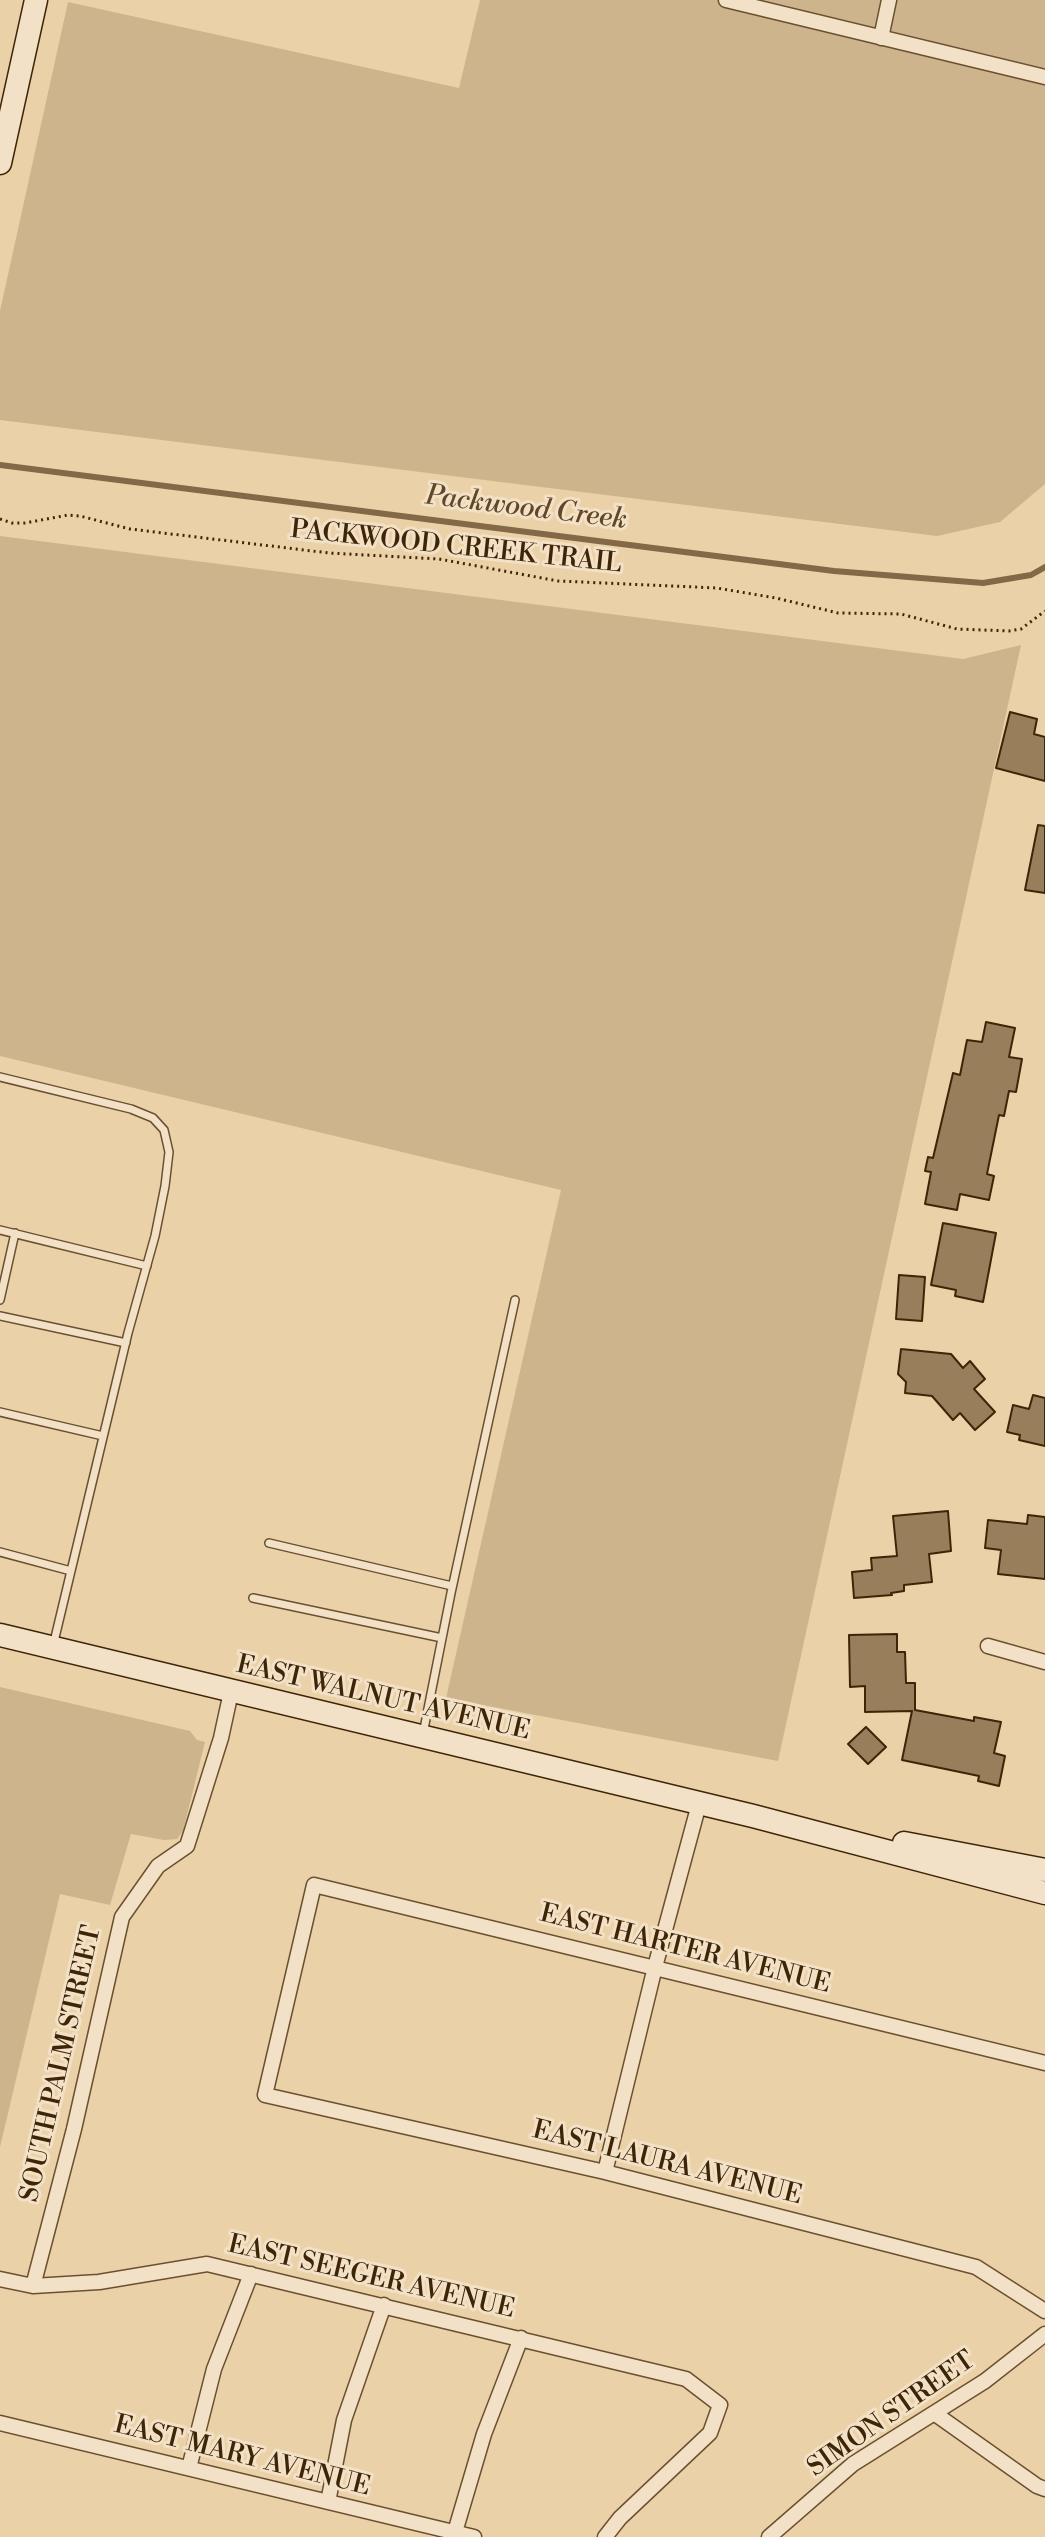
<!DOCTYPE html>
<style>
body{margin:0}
canvas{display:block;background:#ebd1a7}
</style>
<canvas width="1045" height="2537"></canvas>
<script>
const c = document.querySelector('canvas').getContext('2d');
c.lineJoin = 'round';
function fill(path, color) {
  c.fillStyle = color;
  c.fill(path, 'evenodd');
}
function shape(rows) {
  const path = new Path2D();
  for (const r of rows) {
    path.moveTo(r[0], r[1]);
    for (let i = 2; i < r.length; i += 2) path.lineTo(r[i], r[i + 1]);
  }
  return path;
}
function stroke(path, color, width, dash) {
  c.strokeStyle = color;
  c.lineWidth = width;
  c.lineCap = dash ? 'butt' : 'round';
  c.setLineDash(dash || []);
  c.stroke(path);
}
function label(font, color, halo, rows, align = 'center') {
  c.font = font + ' "Libre Bodoni",serif';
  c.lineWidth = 6;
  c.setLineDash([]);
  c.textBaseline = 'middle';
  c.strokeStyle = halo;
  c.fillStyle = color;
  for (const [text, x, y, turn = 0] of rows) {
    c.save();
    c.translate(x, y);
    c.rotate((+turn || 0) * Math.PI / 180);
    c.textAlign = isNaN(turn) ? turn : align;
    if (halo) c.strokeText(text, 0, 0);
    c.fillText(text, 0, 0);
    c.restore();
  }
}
fill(shape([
 [480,0,1045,0,1045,484,1000,522,937,536,0,420,0,311,68,2,459,88],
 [0,536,963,659,1021,645,778,1761,446,1698,561,1190,0,1056],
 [0,1687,190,1731,197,1740,205,1742,183,1831,177,1839,164,1840,131,1834,110,1905,60,1894,0,2147]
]), '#ceb48c');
stroke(shape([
 [0,465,834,571,983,583,1031,575,1045,567]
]), '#836947', 6);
const building = shape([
 [1010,712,1037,719,1034,734,1045,737,1045,781,996,768,1010,712],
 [1038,825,1045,826,1045,893,1025,890,1038,825],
 [986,1022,1015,1028,1009,1057,1022,1059,1016,1092,1009,1091,1004,1116,999,1115,987,1174,994,1176,989,1200,960,1194,957,1210,925,1204,931,1172,925,1171,928,1157,933,1158,953,1073,960,1075,967,1040,982,1042,986,1022],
 [943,1223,996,1233,983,1302,955,1296,956,1290,931,1285,943,1223],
 [899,1275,925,1277,922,1321,896,1319,899,1275],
 [901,1349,951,1354,963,1368,970,1361,985,1379,974,1389,995,1412,975,1430,960,1413,953,1420,932,1396,905,1393,906,1382,898,1374,901,1349],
 [1033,1395,1045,1398,1045,1446,1019,1440,1020,1435,1007,1432,1013,1405,1029,1409,1033,1395],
 [948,1511,951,1551,929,1554,932,1582,904,1585,904,1591,891,1593,892,1595,854,1598,852,1572,872,1570,871,1558,897,1556,893,1516,948,1511],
 [1028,1515,1045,1517,1045,1579,998,1574,1001,1550,985,1548,988,1520,1027,1524,1028,1515],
 [897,1634,897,1652,905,1652,906,1683,915,1683,915,1710,974,1721,974,1717,1001,1722,994,1753,1005,1756,999,1786,978,1781,979,1776,902,1760,912,1711,865,1712,865,1686,850,1687,849,1635,897,1634],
 [866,1727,886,1747,868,1764,848,1744,866,1727]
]);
fill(building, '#987e5b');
stroke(building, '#3f2508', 2);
const lane = shape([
 [0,1077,131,1109,153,1118,164,1130,169,1152,165,1186,155,1236,128,1333,53,1646],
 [0,1230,147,1266],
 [0,1300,15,1233],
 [0,1316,126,1343],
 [0,1412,103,1436],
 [269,1543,452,1586],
 [0,1552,71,1571],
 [253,1598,442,1638],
 [423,1734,451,1593,515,1300]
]);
const street = shape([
 [726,0,1045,77],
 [881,38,889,0],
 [988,1646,1045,1662],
 [1045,2063,314,1885,265,2095,605,2172,976,2267,1045,2311],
 [605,2172,655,1967,699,1804],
 [0,2279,33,2286,99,2282,207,2264,686,2379,720,2405,710,2433,620,2518,605,2537],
 [33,2286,74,2129,122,1917,158,1866,187,1846,221,1738,231,1692],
 [934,2413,1037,2486,1045,2489],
 [0,2423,474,2537],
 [189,2468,214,2369,251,2274],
 [328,2502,344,2420,384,2305],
 [455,2532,484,2434,521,2338],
 [769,2537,853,2464,985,2381,1045,2334]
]);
const secondary = shape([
 [0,163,36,0],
 [0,1635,753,1816,1045,1893],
 [904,1843,1045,1870]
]);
stroke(lane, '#6a5030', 10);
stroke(street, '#6a5030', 17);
stroke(secondary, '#3f2508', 25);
stroke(shape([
 [0,519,12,523,25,523,68,515,80,516,130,529,329,553,439,559,558,581,717,588,776,598,838,613,901,614,957,629,1009,631,1021,629,1045,611]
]), '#3f2508', 3, [2, 4]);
stroke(lane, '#f2e1c6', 7);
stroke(street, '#f2e1c6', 14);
stroke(secondary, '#f2e1c6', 22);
label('26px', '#3f2508', '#f2e1c6', [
 ["PACKWOOD CREEK TRAIL",456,548,6],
 ["EAST WALNUT AVENUE",383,1699,13],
 ["EAST HARTER AVENUE",685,1950,14],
 ["SOUTH PALM STREET",62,2064,-77],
 ["EAST LAURA AVENUE",667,2164,14],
 ["EAST SEEGER AVENUE",371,2278,13],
 ["SIMON STREET",892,2415,-35],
 ["EAST MARY AVENUE",242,2457,14]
]);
label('italic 28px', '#614728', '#f2e1c6', [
 ["Packwood Creek",526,509,7]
]);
</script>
